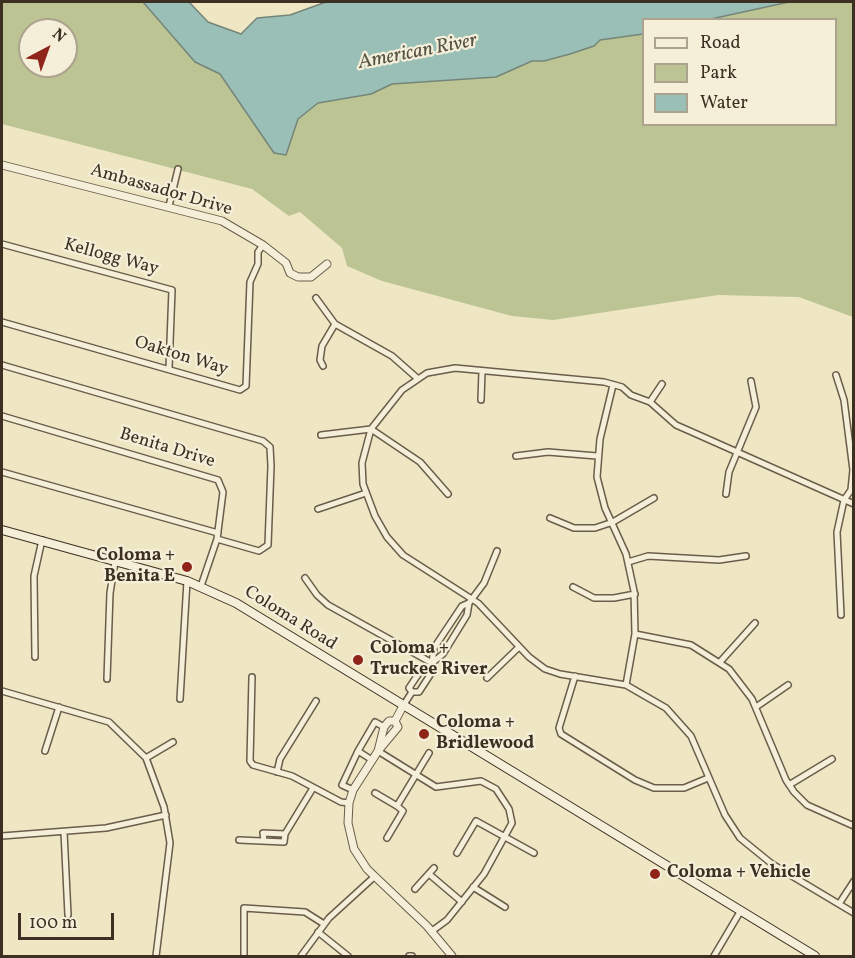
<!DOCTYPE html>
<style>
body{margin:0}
#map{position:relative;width:855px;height:958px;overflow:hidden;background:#efe6c4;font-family:Vollkorn,serif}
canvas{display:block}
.frame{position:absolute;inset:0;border:3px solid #3d2f21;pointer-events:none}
.legend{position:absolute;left:642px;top:18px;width:195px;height:108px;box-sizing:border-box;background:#f5efd9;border:2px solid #aba28f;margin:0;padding:8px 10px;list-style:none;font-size:18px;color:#3d2f21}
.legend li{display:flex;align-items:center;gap:12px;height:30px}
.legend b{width:30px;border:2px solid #aba28f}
.north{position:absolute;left:18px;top:18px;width:60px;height:60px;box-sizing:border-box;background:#f5efd9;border:2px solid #aba28f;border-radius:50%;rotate:41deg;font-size:16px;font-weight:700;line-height:24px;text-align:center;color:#3d2f21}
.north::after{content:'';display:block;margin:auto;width:21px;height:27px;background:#8f2418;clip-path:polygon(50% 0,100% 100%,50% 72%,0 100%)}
.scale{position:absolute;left:18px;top:913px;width:96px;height:27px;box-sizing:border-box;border:3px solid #3d2f21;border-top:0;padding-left:8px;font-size:18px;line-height:21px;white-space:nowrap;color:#3d2f21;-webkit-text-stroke:4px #f5efd9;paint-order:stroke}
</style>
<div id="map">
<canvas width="855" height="958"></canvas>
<div class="frame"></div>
<ul class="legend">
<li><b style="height:8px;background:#f5efd9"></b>Road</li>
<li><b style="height:16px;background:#bbc492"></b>Park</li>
<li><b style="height:16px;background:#9abfb6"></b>Water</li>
</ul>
<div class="north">N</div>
<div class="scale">100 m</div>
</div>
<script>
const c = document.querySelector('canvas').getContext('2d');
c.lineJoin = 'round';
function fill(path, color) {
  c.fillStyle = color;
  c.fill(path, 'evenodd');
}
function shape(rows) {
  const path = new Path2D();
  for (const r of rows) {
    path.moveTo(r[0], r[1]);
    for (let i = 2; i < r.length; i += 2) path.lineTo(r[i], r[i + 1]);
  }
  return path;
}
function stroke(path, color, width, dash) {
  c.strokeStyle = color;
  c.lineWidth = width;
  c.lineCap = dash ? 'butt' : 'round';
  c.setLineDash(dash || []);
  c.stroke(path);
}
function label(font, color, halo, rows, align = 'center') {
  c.font = font + ' Vollkorn,serif';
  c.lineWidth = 4.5;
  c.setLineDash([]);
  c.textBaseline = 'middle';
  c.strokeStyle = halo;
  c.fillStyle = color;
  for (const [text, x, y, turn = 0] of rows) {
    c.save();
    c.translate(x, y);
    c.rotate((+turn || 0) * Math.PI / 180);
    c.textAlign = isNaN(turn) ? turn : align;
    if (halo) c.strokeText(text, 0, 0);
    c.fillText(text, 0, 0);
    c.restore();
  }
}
fill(shape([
 [2,2,143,2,195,62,220,74,274,153,286,155,298,119,318,103,371,94,392,84,496,77,532,61,544,61,570,54,594,46,600,40,643,34,644,124,836,124,836,20,711,19,789,2,853,2,853,317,799,297,718,295,553,320,512,316,382,281,347,266,342,248,300,212,289,216,252,189,2,124],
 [30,30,66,30,66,66,30,66]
]), '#bbc492');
const water = shape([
 [143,2,189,2,208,22,241,34,257,18,290,15,326,2,789,2,711,19,644,20,643,34,600,40,594,46,570,54,544,61,532,61,496,77,392,84,371,94,318,103,298,119,286,155,274,153,220,74,195,62,143,2]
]);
fill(water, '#9abfb6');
stroke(water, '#75857a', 1.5);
const minor = shape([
 [169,206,178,169],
 [2,244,172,290,169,368],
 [316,298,335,324,392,356,417,378],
 [2,322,240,390,246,386,250,282,258,264,258,252,263,245],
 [2,365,263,441,270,447,271,466,268,545,259,551,217,539],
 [323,366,320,360,322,346,335,324],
 [836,375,844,400,853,470,851,490,844,500,837,532,841,615],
 [613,385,600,439,597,477,605,508,626,554,634,591,635,634,626,685],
 [481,400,482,371],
 [650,402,662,384],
 [2,416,218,480,223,492,217,539,201,586],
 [321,435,371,429,420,462,448,494],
 [516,456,548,452,597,456],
 [2,472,218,533],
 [726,494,729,472,756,407,751,381],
 [854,504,692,432,676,425,650,402,631,395,622,387,604,382,455,368,427,373,402,390,371,429,362,463,363,484,375,516,387,537,403,555,478,603,529,657,545,669,560,674,626,685,666,708,691,736,725,815,740,838,772,864,854,913],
 [318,509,366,493],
 [550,518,574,528,595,528,613,522,654,498],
 [628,562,648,556,719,560,746,556],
 [305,578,317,595,328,605,432,663,428,669,421,670,409,688,412,692,403,706],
 [573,587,594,598,614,598,635,594],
 [469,603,467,615,443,654,432,663,434,648,462,606,469,603,484,583,497,551],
 [635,634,691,645,729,669,752,699,786,780,794,792,807,805,854,826],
 [35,657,34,576,42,540],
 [720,662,755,623],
 [575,676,559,728,561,734,635,780,654,788,684,788,708,778],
 [252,677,250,761,253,765,292,776,341,802,349,803],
 [487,678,519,647],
 [107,679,110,593,115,562],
 [2,691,109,722,146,758,164,807,170,843,156,956],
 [412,692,419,692,430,675,428,669],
 [180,699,187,581],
 [756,707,788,685],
 [45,751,59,707],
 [358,751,372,760],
 [378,751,436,787,481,781,496,789,509,809,512,823,484,874,447,920,432,931],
 [146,758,173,742],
 [277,772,280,759,316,701],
 [789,785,832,759],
 [353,790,342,785,358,751,375,722,384,727],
 [375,793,397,806],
 [64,832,68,915],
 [2,836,106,828,166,815],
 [387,838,403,811,397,806,429,753],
 [239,840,284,842,285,834,313,788],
 [264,841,263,833,285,834],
 [457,853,476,821,534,853],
 [429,874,462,902],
 [473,887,505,907],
 [415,889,434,868],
 [839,904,854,881],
 [318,932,348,956],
 [244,956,244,908,305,912,324,924],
 [301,956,329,918,374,877],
 [409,956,412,956],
 [714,956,740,912]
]);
const tertiary = shape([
 [2,165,222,221,263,245,286,263,290,273,298,277,311,277,327,264],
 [395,721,389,721,384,727,378,751,398,727,395,721,403,706],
 [378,751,353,790,349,803,348,823,354,849,367,869,427,926,452,956]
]);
const secondary = shape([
 [2,530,187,581,236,603,815,956]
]);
stroke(minor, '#6a5d4a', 8);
stroke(tertiary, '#6a5d4a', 9);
stroke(secondary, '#3d2f21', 10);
stroke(minor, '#f5efd9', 5);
stroke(tertiary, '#f5efd9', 7);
stroke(secondary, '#f5efd9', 8);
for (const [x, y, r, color] of [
 [187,567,6,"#8f2418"],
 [358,660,6,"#8f2418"],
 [424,734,6,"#8f2418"],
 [655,874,6,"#8f2418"]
]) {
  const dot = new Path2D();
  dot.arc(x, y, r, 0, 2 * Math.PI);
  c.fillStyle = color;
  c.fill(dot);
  stroke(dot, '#f5efd9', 2);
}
label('18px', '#3d2f21', '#f5efd9', [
 ["Ambassador Drive",161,191,16],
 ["Kellogg Way",111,258,15],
 ["Oakton Way",181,357,17],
 ["Benita Drive",167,449,17],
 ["Coloma Road",290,619,32]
]);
label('bold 18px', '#3d2f21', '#f5efd9', [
 ["Coloma +",175,557,"right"],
 ["Benita E",175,578,"right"],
 ["Coloma +",370,650],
 ["Truckee River",370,671],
 ["Coloma +",436,724],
 ["Bridlewood",436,745],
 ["Coloma + Vehicle",667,874]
], 'left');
label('italic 20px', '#545346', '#f5efd9', [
 ["American River",418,53,-11]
]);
</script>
